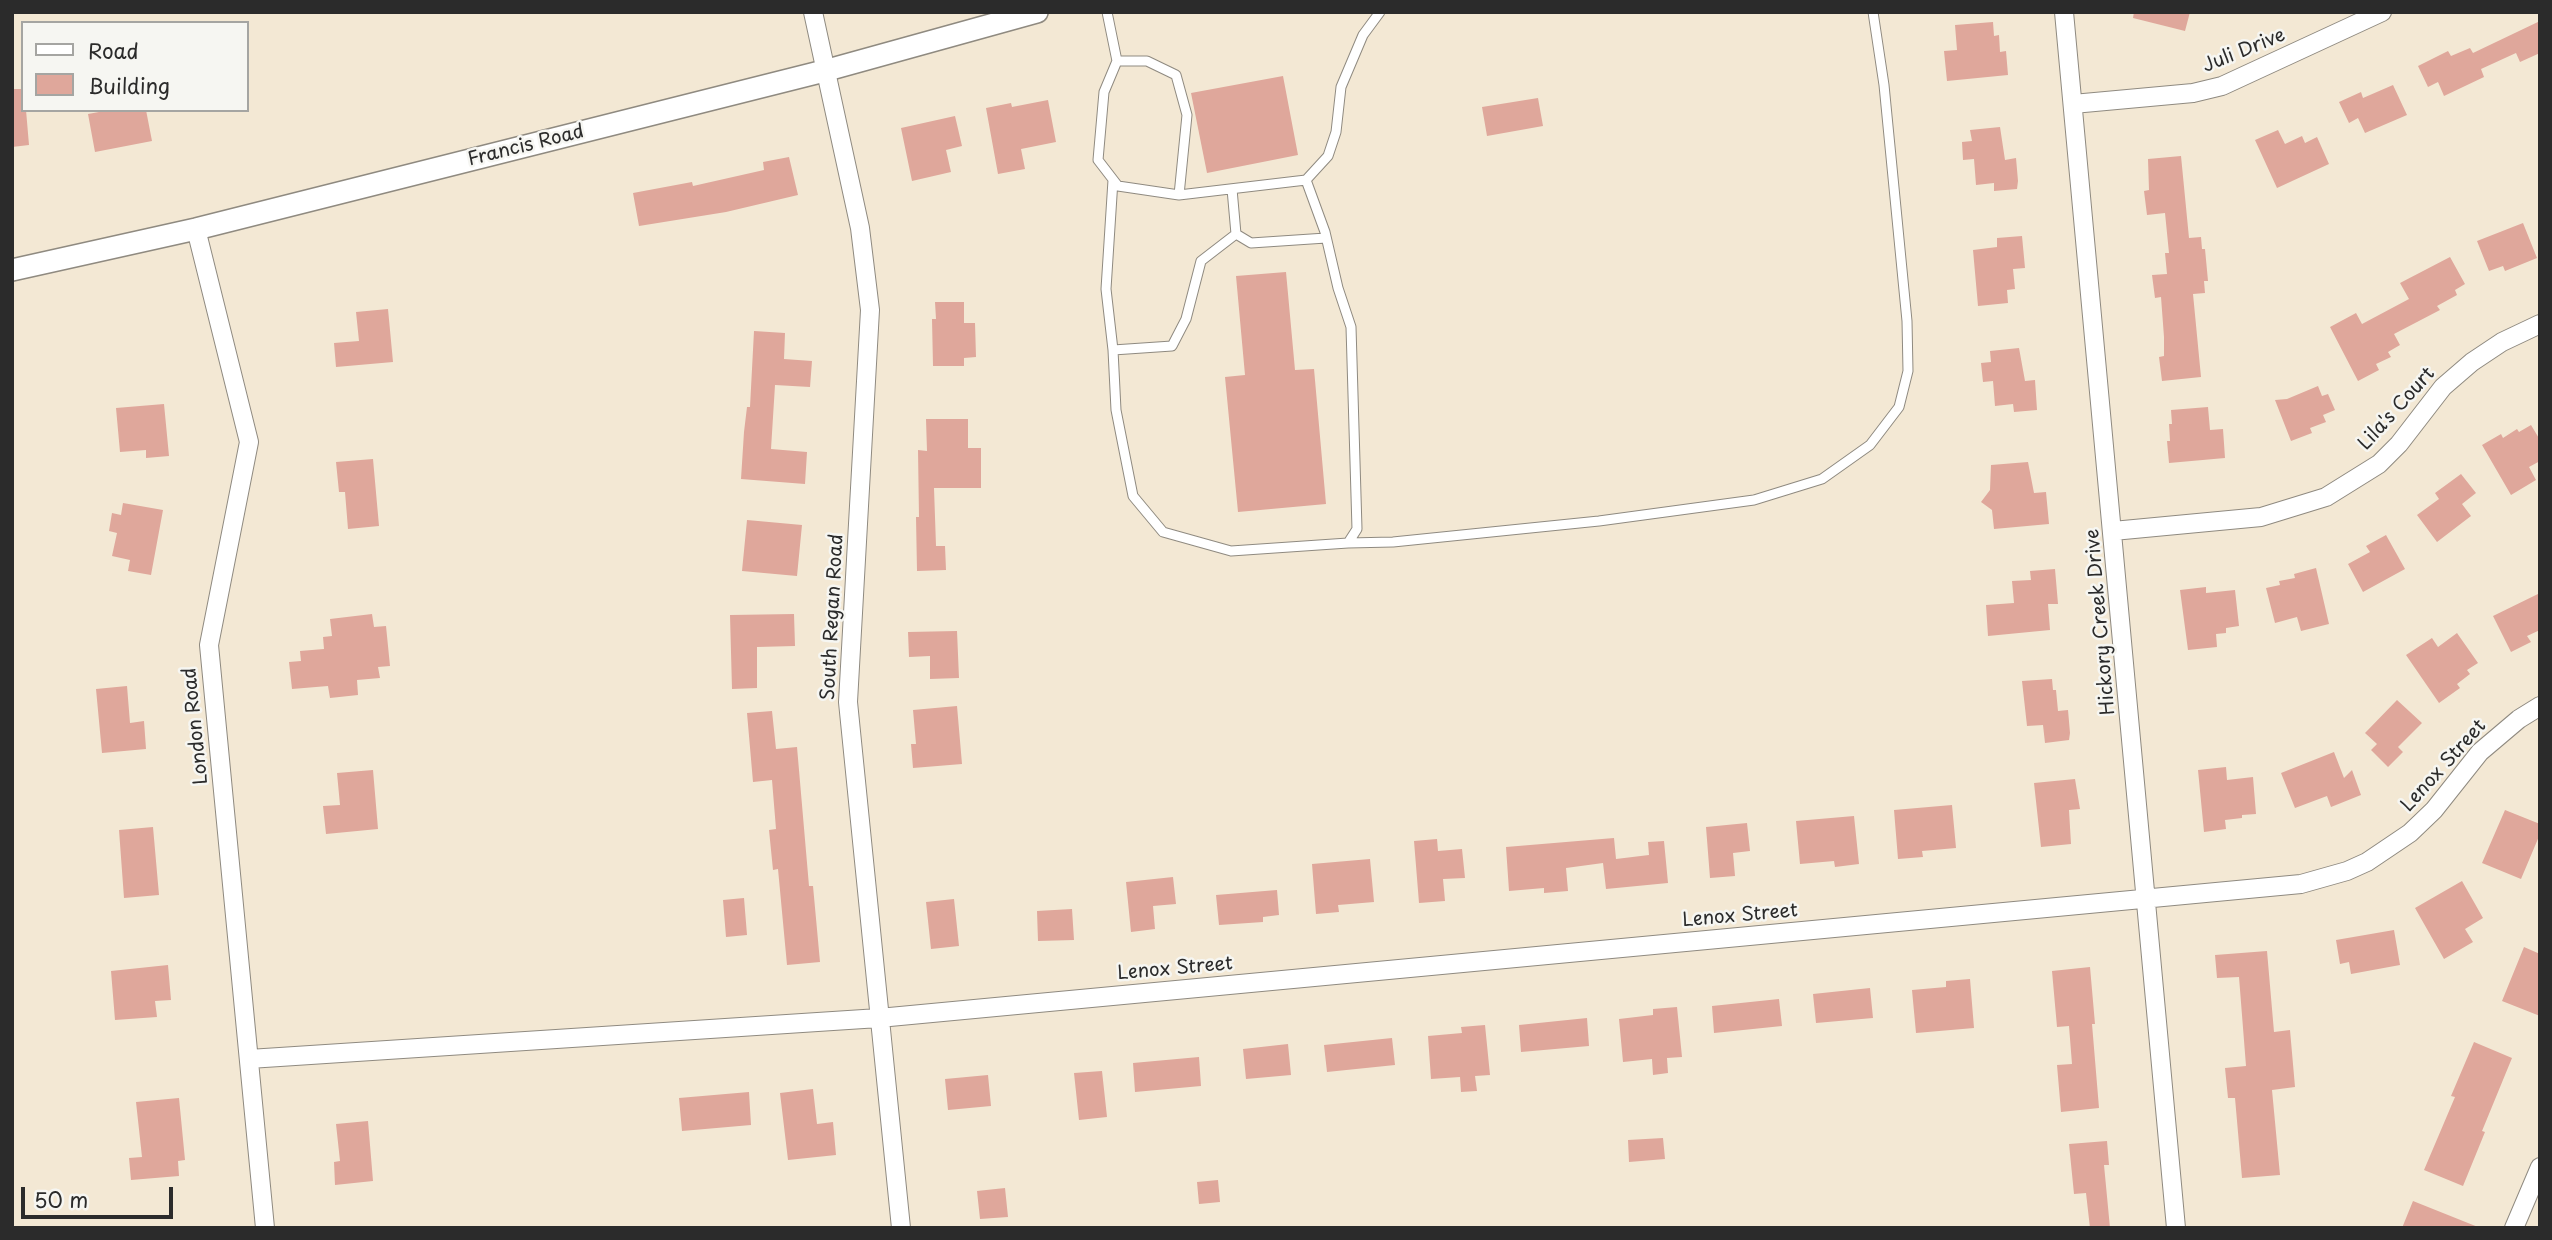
<!DOCTYPE html>
<style>
body{margin:0}
#map{position:relative;width:2552px;height:1240px;overflow:hidden;background:#f3e8d4;font-family:"Playpen Sans",sans-serif}
canvas{display:block}
.frame{position:absolute;inset:0;border:14px solid #2b2b2b;pointer-events:none}
.legend{position:absolute;left:21px;top:21px;width:228px;height:91px;box-sizing:border-box;background:#f6f6f2;border:2px solid #a5a5a2;margin:0;padding:9px 12px;list-style:none;font-size:21px;color:#2b2b2b}
.legend li{display:flex;align-items:center;gap:14px;height:35px}
.legend b{width:35px;border:2px solid #a5a5a2}
.scale{position:absolute;left:21px;top:1187px;width:152px;height:32px;box-sizing:border-box;border:4px solid #2b2b2b;border-top:0;padding-left:9px;font-size:21px;line-height:24px;white-space:nowrap;color:#2b2b2b;-webkit-text-stroke:5px #f6f6f2;paint-order:stroke}
</style>
<div id="map">
<canvas width="2552" height="1240"></canvas>
<div class="frame"></div>
<ul class="legend">
<li><b style="height:9px;background:#fff"></b>Road</li>
<li><b style="height:19px;background:#dfa79b"></b>Building</li>
</ul>
<div class="scale">50 m</div>
</div>
<script>
const c = document.querySelector('canvas').getContext('2d');
c.lineJoin = 'round';
function fill(path, color) {
  c.fillStyle = color;
  c.fill(path, 'evenodd');
}
function shape(rows) {
  const path = new Path2D();
  for (const r of rows) {
    path.moveTo(r[0], r[1]);
    for (let i = 2; i < r.length; i += 2) path.lineTo(r[i], r[i + 1]);
  }
  return path;
}
function stroke(path, color, width, dash) {
  c.strokeStyle = color;
  c.lineWidth = width;
  c.lineCap = dash ? 'butt' : 'round';
  c.setLineDash(dash || []);
  c.stroke(path);
}
function label(font, color, halo, rows, align = 'center') {
  c.font = font + ' "Playpen Sans",sans-serif';
  c.lineWidth = 5;
  c.setLineDash([]);
  c.textBaseline = 'middle';
  c.strokeStyle = halo;
  c.fillStyle = color;
  for (const [text, x, y, turn = 0] of rows) {
    c.save();
    c.translate(x, y);
    c.rotate((+turn || 0) * Math.PI / 180);
    c.textAlign = isNaN(turn) ? turn : align;
    if (halo) c.strokeText(text, 0, 0);
    c.fillText(text, 0, 0);
    c.restore();
  }
}
fill(shape([
 [2134,12,2190,12,2185,31,2133,18],
 [2540,21,2540,53,2520,62,2516,53,2481,69,2484,77,2444,96,2438,82,2428,87,2418,66,2448,51,2451,56,2470,48,2473,53],
 [1993,22,1994,36,1999,35,2000,52,2006,51,2008,75,1947,81,1944,51,1957,50,1955,25],
 [1283,76,1298,155,1207,173,1191,93],
 [2393,85,2407,115,2365,133,2358,118,2349,123,2339,102,2361,92,2363,98],
 [12,89,23,89,23,110,26,110,29,145,12,147],
 [1538,98,1543,126,1487,136,1482,107],
 [1048,100,1056,142,1021,149,1025,169,998,174,986,108,1011,103,1012,107],
 [110,110,146,110,152,141,95,152,88,114],
 [955,116,962,146,946,150,951,172,912,181,901,128],
 [2000,127,2005,160,2016,158,2018,181,2017,189,1994,191,1994,183,1976,185,1974,159,1963,160,1962,142,1972,141,1970,130],
 [2278,130,2285,144,2302,136,2305,143,2317,137,2329,164,2277,188,2255,140],
 [2181,156,2189,238,2201,237,2202,249,2205,249,2208,281,2204,281,2205,293,2193,294,2201,377,2162,381,2159,357,2164,356,2164,337,2161,297,2155,298,2152,275,2167,274,2165,253,2169,253,2165,213,2147,215,2144,191,2149,190,2148,159],
 [789,157,798,195,726,212,639,226,633,193,692,182,693,186,764,170,763,162],
 [2523,223,2537,258,2505,271,2503,266,2489,271,2477,241],
 [2022,236,2025,268,2013,269,2015,289,2007,290,2008,303,1978,306,1973,250,1997,247,1997,238],
 [2450,257,2465,284,2455,290,2457,295,2437,306,2440,310,2394,334,2400,345,2388,352,2391,357,2376,364,2379,370,2358,381,2330,327,2356,313,2362,324,2409,299,2400,283],
 [1286,272,1295,370,1314,369,1326,504,1238,512,1225,377,1245,375,1236,276],
 [935,302,964,302,964,323,975,323,976,357,964,358,964,366,933,366,932,319,936,319],
 [388,309,393,362,336,367,334,343,359,341,356,312],
 [754,331,785,333,784,359,812,361,810,387,775,385,771,449,807,452,805,484,741,479,744,432,747,407,750,407],
 [2019,348,2025,381,2035,380,2037,410,2014,412,2013,404,1995,406,1993,381,1983,382,1981,363,1991,362,1990,351],
 [2318,386,2322,396,2328,394,2335,410,2323,415,2326,422,2310,428,2312,433,2291,441,2275,400,2287,399],
 [164,404,169,456,146,458,146,450,120,452,116,408],
 [2208,407,2210,430,2223,429,2225,458,2169,463,2167,441,2170,441,2169,424,2172,424,2171,410],
 [926,419,968,419,968,448,981,448,981,488,934,488,936,546,945,546,946,570,917,571,916,517,919,517,918,450,927,451],
 [2531,425,2540,440,2540,461,2529,467,2536,480,2511,495,2482,445,2501,434,2503,438,2517,429,2519,432],
 [373,459,379,526,348,529,345,492,339,492,336,462],
 [2028,462,2034,493,2046,492,2049,524,1994,529,1992,510,1981,502,1990,490,1991,465],
 [2461,474,2476,493,2462,504,2471,516,2437,542,2417,515,2439,499,2435,493],
 [123,503,163,510,151,575,128,571,130,560,112,556,117,533,109,531,112,513,121,515],
 [747,520,802,525,797,576,742,571],
 [2386,535,2405,569,2363,592,2348,564,2370,552,2366,546],
 [2316,568,2329,624,2301,631,2297,617,2275,623,2266,588,2280,585,2279,581,2295,578,2294,574],
 [2055,569,2058,604,2048,604,2050,630,1988,636,1986,605,2014,603,2012,581,2031,580,2030,571],
 [2206,587,2206,593,2235,590,2239,626,2226,628,2226,633,2216,634,2217,647,2188,650,2180,590],
 [2540,593,2540,630,2527,636,2531,642,2511,652,2493,616],
 [372,614,374,627,386,626,390,666,378,667,380,678,357,680,358,695,330,698,328,686,292,689,289,662,301,661,300,651,324,649,323,637,332,636,330,619],
 [794,614,795,646,757,647,757,688,732,689,730,615],
 [957,631,959,678,930,679,930,656,909,657,908,632],
 [2457,633,2478,663,2467,670,2470,674,2457,684,2460,688,2439,703,2406,655,2432,638,2438,647],
 [2052,679,2053,690,2056,690,2058,711,2068,710,2070,733,2069,740,2045,743,2043,725,2027,726,2022,681],
 [127,686,130,723,144,721,146,749,102,753,96,689],
 [2397,700,2422,723,2398,747,2403,752,2388,767,2371,750,2377,744,2365,733],
 [957,706,962,764,913,768,911,744,916,744,913,710],
 [772,711,776,749,797,747,809,886,813,886,820,962,787,965,778,869,773,870,769,830,776,829,772,780,753,782,747,713],
 [2334,752,2344,778,2352,770,2361,795,2331,807,2327,796,2295,808,2281,773],
 [2226,767,2227,780,2253,777,2256,814,2242,815,2242,818,2225,820,2226,829,2204,832,2198,770],
 [373,770,378,829,326,834,323,806,340,805,337,773],
 [2075,779,2080,809,2069,810,2071,844,2041,847,2034,783],
 [1952,805,1956,848,1922,851,1923,857,1898,859,1894,810],
 [2505,810,2540,824,2540,834,2521,879,2482,863],
 [1854,816,1859,864,1835,867,1834,861,1800,864,1796,821],
 [1747,823,1750,851,1733,853,1735,876,1710,878,1706,827],
 [153,827,159,895,124,898,119,830],
 [1614,838,1616,859,1649,855,1648,842,1664,841,1668,883,1606,889,1603,863,1566,868,1568,891,1544,893,1544,888,1509,891,1506,847],
 [1437,839,1438,851,1462,849,1465,878,1443,879,1445,901,1419,903,1414,841],
 [1370,859,1374,902,1338,905,1339,912,1316,914,1312,864],
 [1173,877,1176,904,1153,906,1155,929,1131,932,1126,882],
 [2462,881,2483,918,2465,929,2473,942,2444,959,2415,908],
 [1277,890,1279,915,1263,917,1263,922,1219,925,1216,895],
 [744,898,747,935,726,937,723,900],
 [954,899,959,946,931,949,926,902],
 [1072,909,1074,940,1038,941,1037,911],
 [2394,930,2400,965,2351,974,2349,962,2340,964,2336,940],
 [2524,947,2540,954,2540,1016,2502,1001],
 [2267,951,2274,1032,2290,1030,2295,1087,2272,1090,2280,1175,2242,1178,2235,1098,2228,1098,2225,1068,2246,1066,2239,977,2217,978,2215,955],
 [168,965,171,1000,155,1001,157,1017,115,1020,111,971],
 [2090,967,2095,1024,2092,1024,2099,1108,2061,1112,2057,1065,2072,1064,2069,1026,2057,1027,2052,971],
 [1970,979,1974,1028,1916,1033,1912,990,1946,987,1946,981],
 [1870,988,1873,1018,1816,1023,1813,994],
 [1779,999,1782,1026,1714,1033,1712,1006],
 [1677,1007,1682,1057,1667,1058,1668,1073,1653,1075,1652,1059,1623,1062,1619,1019,1653,1015,1653,1009],
 [1587,1018,1589,1046,1521,1052,1519,1025],
 [1485,1025,1490,1075,1475,1076,1477,1091,1461,1092,1460,1077,1431,1079,1428,1036,1462,1033,1461,1027],
 [1392,1038,1395,1065,1327,1072,1324,1045],
 [2474,1042,2512,1058,2482,1131,2485,1132,2463,1186,2424,1170,2455,1097,2451,1096],
 [1288,1044,1291,1075,1246,1079,1243,1049],
 [1199,1057,1201,1086,1135,1092,1133,1063],
 [1102,1071,1107,1117,1079,1120,1074,1073],
 [988,1075,991,1106,948,1110,945,1079],
 [813,1089,817,1124,833,1122,836,1155,788,1160,780,1093],
 [749,1092,751,1125,682,1131,679,1098],
 [179,1098,185,1160,178,1161,179,1176,131,1180,129,1158,142,1157,136,1102],
 [368,1121,373,1181,335,1185,334,1162,340,1161,336,1124],
 [1663,1138,1665,1159,1629,1162,1628,1140],
 [2107,1141,2109,1165,2104,1165,2110,1228,2090,1228,2086,1193,2074,1194,2069,1144],
 [1218,1180,1220,1202,1199,1204,1197,1182],
 [1005,1188,1008,1217,980,1219,977,1191],
 [2413,1201,2478,1227,2478,1228,2402,1228]
]), '#dfa79b');
const service = shape([
 [1107,12,1117,61,1104,92,1098,160,1118,186,1179,195,1306,180,1328,156,1336,132,1341,87,1363,35,1380,12],
 [1117,61,1147,61,1176,75,1187,115,1179,195],
 [1113,180,1106,289,1113,350,1116,410,1133,496,1163,532,1231,551,1348,543,1357,529,1351,327,1338,288,1325,232,1306,180],
 [1232,189,1236,234,1251,243,1326,238],
 [1113,350,1172,346,1186,319,1201,261,1236,234],
 [1348,543,1393,542,1599,521,1754,500,1822,479,1870,445,1899,407,1908,371,1907,321,1884,85,1873,12]
]);
const minor = shape([
 [813,12,860,228,870,310,848,702,901,1228],
 [2064,12,2176,1228],
 [2073,104,2193,93,2222,86,2382,12],
 [196,229,249,442,209,645,265,1228],
 [2113,531,2261,517,2326,497,2379,464,2399,444,2443,387,2472,362,2502,342,2540,324],
 [249,1059,879,1018,2301,884,2347,871,2367,862,2410,833,2434,810,2480,752,2519,719,2540,706],
 [2514,1228,2540,1167]
]);
const tertiary = shape([
 [12,270,196,229,824,71,1037,12]
]);
stroke(service, '#8f8a80', 11);
stroke(minor, '#8f8a80', 20);
stroke(tertiary, '#8f8a80', 24);
stroke(service, '#fff', 9);
stroke(minor, '#fff', 18);
stroke(tertiary, '#fff', 21);
label('19px', '#2b2b2b', '#f6f6f2', [
 ["Juli Drive",2244,51,-22],
 ["Francis Road",526,146,-14],
 ["Lila's Court",2397,409,-48],
 ["South Regan Road",833,617,-87],
 ["Hickory Creek Drive",2101,622,-95],
 ["London Road",196,726,-96],
 ["Lenox Street",2444,766,-48],
 ["Lenox Street",1740,916,-5],
 ["Lenox Street",1175,969,-5]
]);
</script>
